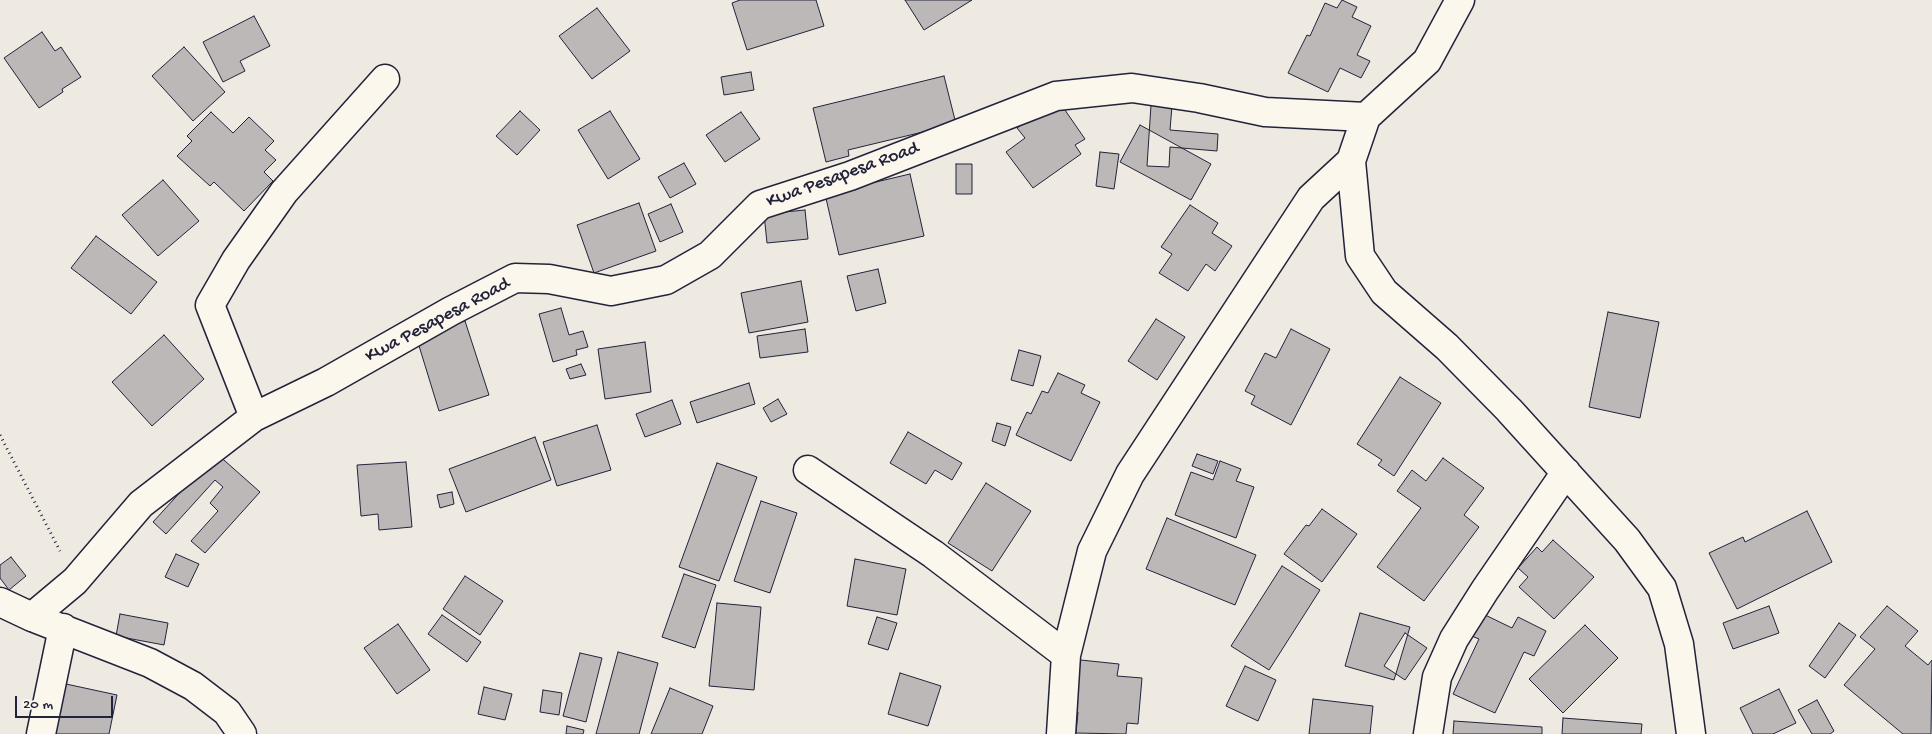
<!DOCTYPE html>
<style>
body{margin:0}
#map{position:relative;width:1932px;height:734px;overflow:hidden;background:#eeeae2;font-family:"Gochi Hand",sans-serif}
canvas{display:block}
.scale{position:absolute;left:15px;top:696px;width:98px;height:22px;box-sizing:border-box;border:2px solid #22223b;border-top:0;padding-left:6px;font-size:15px;line-height:18px;white-space:nowrap;color:#22223b;-webkit-text-stroke:4px #fbf7ec;paint-order:stroke}
</style>
<div id="map">
<canvas width="1932" height="734"></canvas>
<div class="scale">20 m</div>
</div>
<script>
const c = document.querySelector('canvas').getContext('2d');
c.lineJoin = 'round';
function fill(path, color) {
  c.fillStyle = color;
  c.fill(path, 'evenodd');
}
function shape(rows) {
  const path = new Path2D();
  for (const r of rows) {
    path.moveTo(r[0], r[1]);
    for (let i = 2; i < r.length; i += 2) path.lineTo(r[i], r[i + 1]);
  }
  return path;
}
function stroke(path, color, width, dash) {
  c.strokeStyle = color;
  c.lineWidth = width;
  c.lineCap = dash ? 'butt' : 'round';
  c.setLineDash(dash || []);
  c.stroke(path);
}
function label(font, color, halo, rows, align = 'center') {
  c.font = font + ' "Gochi Hand",sans-serif';
  c.lineWidth = 4;
  c.setLineDash([]);
  c.textBaseline = 'middle';
  c.strokeStyle = halo;
  c.fillStyle = color;
  for (const [text, x, y, turn = 0] of rows) {
    c.save();
    c.translate(x, y);
    c.rotate((+turn || 0) * Math.PI / 180);
    c.textAlign = isNaN(turn) ? turn : align;
    if (halo) c.strokeText(text, 0, 0);
    c.fillText(text, 0, 0);
    c.restore();
  }
}
const building = shape([
 [740,0,816,0,824,26,747,50,732,3,740,0],
 [905,0,972,0,924,30,905,0],
 [1342,0,1357,7,1352,17,1371,26,1357,55,1370,61,1361,78,1340,68,1328,92,1288,73,1307,35,1310,36,1325,3,1337,8,1342,0],
 [597,8,630,51,592,79,559,36,597,8],
 [254,16,270,46,240,61,245,71,223,82,203,42,254,16],
 [42,32,55,51,61,47,81,77,62,89,63,92,39,108,4,58,42,32],
 [184,47,225,92,193,121,152,76,184,47],
 [751,72,754,90,724,95,721,77,751,72],
 [944,76,956,124,848,150,849,156,826,162,813,108,944,76],
 [1058,100,1085,139,1075,145,1081,154,1033,188,1006,152,1025,138,1017,128,1058,100],
 [1151,105,1172,106,1170,130,1218,134,1217,151,1170,147,1169,167,1147,166,1151,105],
 [520,111,540,130,517,155,496,136,520,111],
 [610,111,640,159,608,179,578,130,610,111],
 [211,112,233,133,249,117,274,141,265,150,276,160,264,172,273,181,244,211,214,182,210,186,177,156,192,141,187,136,211,112],
 [741,112,760,139,725,162,706,135,741,112],
 [1140,125,1211,164,1191,200,1120,162,1140,125],
 [1100,152,1119,154,1114,189,1096,186,1100,152],
 [684,163,696,184,670,198,658,177,684,163],
 [956,164,972,164,972,194,956,194,956,164],
 [910,174,924,236,839,255,825,194,910,174],
 [163,180,199,221,158,256,122,215,163,180],
 [639,203,656,251,594,273,577,225,639,203],
 [671,204,683,232,660,242,648,214,671,204],
 [1190,205,1218,223,1212,233,1232,246,1215,271,1206,264,1188,291,1159,273,1172,254,1161,247,1190,205],
 [805,210,808,239,767,243,764,214,805,210],
 [96,236,157,282,131,314,71,268,96,236],
 [878,269,886,303,856,311,847,276,878,269],
 [801,281,808,322,749,333,741,293,801,281],
 [561,308,569,335,583,331,588,347,576,350,577,355,553,362,539,314,561,308],
 [1608,312,1659,322,1640,418,1589,407,1608,312],
 [1156,319,1185,337,1157,380,1128,361,1156,319],
 [465,321,489,395,439,411,416,336,465,321],
 [805,329,808,352,760,358,757,336,805,329],
 [1291,329,1330,349,1291,425,1251,404,1255,396,1245,391,1265,353,1276,358,1291,329],
 [164,335,204,379,152,426,112,382,164,335],
 [645,342,651,392,605,399,598,349,645,342],
 [1019,350,1041,356,1033,386,1011,380,1019,350],
 [581,364,586,375,570,379,566,369,581,364],
 [1058,373,1085,385,1081,393,1100,402,1071,461,1016,435,1027,412,1031,414,1042,391,1048,393,1058,373],
 [1400,377,1441,403,1394,476,1378,465,1382,460,1357,444,1400,377],
 [749,383,755,404,697,423,690,402,749,383],
 [778,399,787,414,771,422,763,408,778,399],
 [672,400,681,424,645,437,636,414,672,400],
 [997,423,1011,427,1005,446,992,441,997,423],
 [597,425,611,470,557,486,543,442,597,425],
 [908,432,962,463,952,480,935,470,926,484,890,463,908,432],
 [535,437,551,480,466,512,449,469,535,437],
 [216,453,260,492,205,553,191,541,218,511,210,503,223,487,215,480,166,534,153,522,216,453],
 [1197,454,1218,461,1213,474,1192,466,1197,454],
 [1443,458,1484,488,1464,515,1479,527,1424,601,1377,567,1421,508,1397,491,1412,470,1426,481,1443,458],
 [1220,461,1241,469,1236,481,1254,487,1236,538,1175,515,1191,472,1213,480,1220,461],
 [406,462,412,527,379,530,378,514,361,516,357,465,406,462],
 [717,463,757,477,719,581,679,567,717,463],
 [986,483,1031,511,992,571,948,543,986,483],
 [452,492,454,504,440,508,437,495,452,492],
 [761,501,797,513,770,593,734,581,761,501],
 [1322,509,1357,534,1322,582,1284,554,1306,525,1309,526,1322,509],
 [1807,511,1832,562,1737,609,1709,553,1743,537,1745,542,1807,511],
 [1167,518,1256,555,1235,605,1146,569,1167,518],
 [1553,540,1594,577,1554,619,1519,587,1528,577,1518,568,1537,547,1542,552,1553,540],
 [176,554,199,564,188,587,165,577,176,554],
 [11,557,26,576,9,590,0,578,0,565,11,557],
 [855,559,906,569,897,615,847,606,855,559],
 [1282,566,1320,590,1269,670,1231,646,1282,566],
 [684,574,716,585,695,648,662,637,684,574],
 [465,576,503,601,480,635,443,609,465,576],
 [717,603,761,607,754,690,709,686,717,603],
 [1769,606,1779,633,1733,649,1723,623,1769,606],
 [1887,606,1918,631,1905,646,1928,665,1932,660,1931,734,1903,734,1844,685,1875,649,1860,637,1887,606],
 [1479,612,1512,628,1518,617,1546,631,1534,656,1524,652,1495,713,1453,694,1479,639,1469,635,1479,612],
 [1360,613,1410,627,1394,680,1345,666,1360,613],
 [120,614,168,623,164,645,116,636,120,614],
 [442,615,481,642,467,662,428,634,442,615],
 [877,617,897,623,888,650,868,644,877,617],
 [1839,623,1856,635,1825,678,1809,666,1839,623],
 [398,624,430,670,397,694,364,648,398,624],
 [1585,625,1618,658,1563,713,1529,679,1585,625],
 [1405,633,1427,648,1405,680,1384,666,1405,633],
 [618,652,658,663,639,734,596,734,618,652],
 [580,653,602,658,586,722,563,716,580,653],
 [1071,659,1119,664,1117,676,1142,678,1138,724,1127,723,1126,734,1076,733,1078,712,1066,710,1071,659],
 [1245,666,1276,680,1258,721,1226,706,1245,666],
 [900,673,941,686,928,726,888,714,900,673],
 [66,684,117,695,109,734,55,734,66,684],
 [484,687,512,694,505,720,478,714,484,687],
 [670,688,713,706,702,734,651,734,670,688],
 [1779,689,1796,723,1773,734,1753,734,1740,708,1779,689],
 [543,690,562,693,559,715,540,712,543,690],
 [1313,699,1373,706,1370,734,1309,734,1313,699],
 [1817,700,1834,731,1830,734,1812,734,1798,710,1817,700],
 [1563,718,1642,724,1641,734,1562,734,1563,718],
 [1454,721,1542,727,1542,734,1453,734,1454,721],
 [567,726,584,730,583,734,566,734,567,726]
]);
fill(building, '#bcb8b8');
stroke(building, '#22223b', 1);
const minor = shape([
 [1351,161,1360,256,1384,292,1447,347,1509,410,1627,540,1662,588,1679,644,1691,734],
 [254,417,210,305,236,260,284,192,385,79],
 [808,470,933,554,1066,655],
 [0,602,32,617,75,581,141,504,254,417,326,382,451,311,515,278,549,279,611,291,666,280,710,255,760,205,850,176,1056,96,1132,88,1199,98,1265,112,1366,117,1427,61,1460,0],
 [32,617,150,663,193,686,227,712,242,734],
 [41,734,63,628],
 [1061,734,1066,655,1092,551,1130,474,1311,198,1351,161,1366,117],
 [1428,734,1437,677,1454,639,1485,590,1566,472]
]);
stroke(minor, '#22223b', 31);
stroke(shape([
 [0,435,60,551]
]), '#22223b', 3, [1, 4]);
stroke(minor, '#fbf7ec', 28);
label('19px', '#22223b', '#fbf7ec', [
 ["Kwa Pesapesa Road",843,176,-20],
 ["Kwa Pesapesa Road",438,321,-28]
]);
</script>
